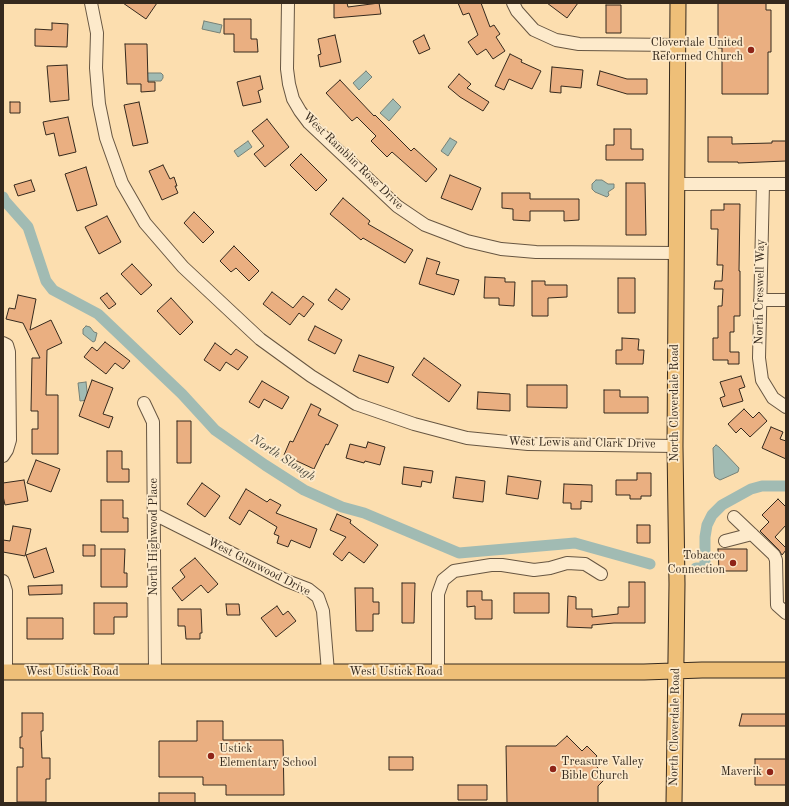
<!DOCTYPE html>
<style>
body{margin:0}
#map{position:relative;width:789px;height:806px;overflow:hidden;background:#fcdeaf;font-family:"Old Standard TT",serif}
canvas{display:block}
.frame{position:absolute;inset:0;border:4px solid #35291d;pointer-events:none}
</style>
<div id="map">
<canvas width="789" height="806"></canvas>
<div class="frame"></div>
</div>
<script>
const c = document.querySelector('canvas').getContext('2d');
c.lineJoin = 'round';
function fill(path, color) {
  c.fillStyle = color;
  c.fill(path, 'evenodd');
}
function shape(rows) {
  const path = new Path2D();
  for (const r of rows) {
    path.moveTo(r[0], r[1]);
    for (let i = 2; i < r.length; i += 2) path.lineTo(r[i], r[i + 1]);
  }
  return path;
}
function stroke(path, color, width, dash) {
  c.strokeStyle = color;
  c.lineWidth = width;
  c.lineCap = dash ? 'butt' : 'round';
  c.setLineDash(dash || []);
  c.stroke(path);
}
function label(font, color, halo, rows, align = 'center') {
  c.font = font + ' "Old Standard TT",serif';
  c.lineWidth = 3.5;
  c.setLineDash([]);
  c.textBaseline = 'middle';
  c.strokeStyle = halo;
  c.fillStyle = color;
  for (const [text, x, y, turn = 0] of rows) {
    c.save();
    c.translate(x, y);
    c.rotate((+turn || 0) * Math.PI / 180);
    c.textAlign = isNaN(turn) ? turn : align;
    if (halo) c.strokeText(text, 0, 0);
    c.fillText(text, 0, 0);
    c.restore();
  }
}
const water = shape([
 [204,21,222,25,220,33,202,29,204,21],
 [366,71,372,77,359,90,353,83,366,71],
 [146,73,161,73,163,75,163,78,161,81,146,81,146,73],
 [393,99,401,107,389,121,380,113,393,99],
 [450,138,457,142,448,156,441,151,450,138],
 [248,141,252,147,238,157,234,151,248,141],
 [596,180,602,180,608,184,614,184,614,188,608,192,609,195,607,197,595,192,592,189,592,184,596,180],
 [86,326,90,327,94,332,97,333,95,341,93,342,83,334,83,329,86,326],
 [86,382,88,400,80,401,78,383,86,382],
 [716,445,719,447,739,468,738,472,720,480,715,477,714,473,713,448,716,445]
]);
fill(water, '#a1bbb3');
stroke(water, '#768177', 1);
stroke(shape([
 [3,197,5,201,28,227,46,281,53,290,98,314,182,394,215,430,265,465,304,490,342,507,364,513,459,553,575,543,650,564],
 [696,568,705,568,705,537,707,525,712,515,722,505,751,489,762,486,786,486]
]), '#a1bbb3', 11);
const building = shape([
 [123,3,157,3,146,19,123,3],
 [334,3,347,3,348,7,379,3,381,14,334,18,334,3],
 [458,3,481,3,490,27,494,25,500,34,496,37,505,51,493,59,486,49,477,55,468,42,478,35,469,13,463,15,458,3],
 [547,3,578,3,567,18,547,3],
 [718,3,766,3,766,10,771,10,771,52,768,52,768,94,722,94,722,48,718,48,718,3],
 [606,5,621,5,621,33,606,33,606,5],
 [224,19,251,19,251,39,257,39,258,52,234,52,234,34,224,34,224,19],
 [52,23,68,24,67,47,35,46,35,29,52,30,52,23],
 [335,35,341,62,320,67,318,55,321,54,318,39,335,35],
 [424,35,430,49,419,54,413,41,424,35],
 [125,44,147,44,148,82,155,82,155,91,141,92,141,84,127,84,125,44],
 [510,54,522,60,521,62,541,71,532,89,509,79,504,90,495,86,510,54],
 [67,65,69,100,50,102,47,66,67,65],
 [552,67,583,70,581,88,561,86,561,93,550,92,552,67],
 [600,71,627,79,647,79,647,94,627,94,597,85,600,71],
 [459,74,471,84,467,88,489,102,483,111,460,97,448,87,459,74],
 [260,76,263,89,258,91,261,102,243,106,237,82,260,76],
 [340,80,374,116,375,115,411,151,414,148,437,169,426,182,392,152,387,157,371,141,376,136,357,117,352,121,326,93,340,80],
 [10,102,20,102,20,113,10,113,10,102],
 [139,102,148,143,133,146,124,105,139,102],
 [68,117,76,152,59,156,54,133,46,135,43,122,68,117],
 [267,119,289,147,265,167,254,154,264,146,252,131,267,119],
 [614,129,631,129,631,149,643,149,643,160,606,160,606,145,614,145,614,129],
 [708,137,732,137,732,144,772,143,772,141,786,141,786,161,738,163,738,162,708,162,708,137],
 [301,154,327,180,316,191,290,165,301,154],
 [163,165,170,179,174,177,177,186,175,186,178,193,162,200,149,171,163,165],
 [86,167,97,205,77,211,65,174,86,167],
 [450,175,481,188,472,210,441,198,450,175],
 [31,180,35,191,18,196,14,185,31,180],
 [626,183,645,183,646,235,626,235,626,183],
 [502,193,530,193,530,199,579,199,579,220,564,221,564,211,530,211,530,221,513,220,513,209,502,208,502,193],
 [343,198,370,221,368,224,413,250,405,263,363,238,361,240,330,214,343,198],
 [724,204,740,204,739,271,740,271,740,316,734,316,734,332,730,332,730,352,739,352,739,364,728,364,728,360,713,360,713,338,718,338,718,306,722,306,723,289,714,289,715,281,722,281,723,265,717,265,718,229,711,229,711,210,724,210,724,204],
 [194,212,214,232,203,243,184,223,194,212],
 [107,216,121,242,99,254,85,227,107,216],
 [234,246,259,271,249,281,236,268,231,272,220,261,234,246],
 [427,258,440,262,436,274,459,280,454,295,419,284,427,258],
 [132,264,152,285,141,295,121,274,132,264],
 [485,277,505,278,505,282,515,282,514,306,499,305,499,298,484,298,485,277],
 [618,278,635,278,635,313,618,313,618,278],
 [532,281,545,281,545,285,567,285,567,297,548,298,548,316,532,316,532,281],
 [336,289,350,299,342,310,328,300,336,289],
 [272,292,293,308,303,296,314,304,304,317,299,313,290,325,263,304,272,292],
 [107,293,116,304,109,309,100,298,107,293],
 [18,295,36,299,30,330,51,320,62,343,47,350,46,395,58,395,58,454,32,454,32,429,38,429,38,411,31,411,32,358,40,358,23,323,6,319,9,308,15,309,18,295],
 [171,298,193,322,180,335,157,311,171,298],
 [315,326,342,340,335,354,308,340,315,326],
 [622,338,639,339,638,350,644,350,643,364,616,364,616,350,622,350,622,338],
 [105,342,130,361,123,369,115,363,106,374,84,357,92,347,97,351,105,342],
 [215,343,231,355,236,349,248,357,238,370,226,362,220,371,204,360,215,343],
 [359,355,394,367,388,383,353,371,359,355],
 [424,358,461,385,449,402,412,375,424,358],
 [741,376,745,387,739,389,743,401,723,407,720,398,725,396,720,382,741,376],
 [92,380,113,388,103,414,113,417,109,428,79,416,92,380],
 [262,381,289,397,282,409,264,399,259,408,249,402,262,381],
 [527,385,567,385,567,408,527,407,527,385],
 [604,390,620,390,620,397,648,397,648,413,604,413,604,390],
 [478,392,510,394,510,411,477,409,478,392],
 [311,404,321,409,318,415,338,425,328,445,326,444,314,469,284,455,290,441,293,442,311,404],
 [744,409,753,418,759,412,767,421,750,437,741,428,736,433,728,424,744,409],
 [177,421,191,421,191,463,177,463,177,421],
 [771,427,783,432,780,439,786,441,786,459,762,448,771,427],
 [368,442,385,447,380,465,365,461,364,463,346,458,350,444,366,448,368,442],
 [107,451,122,451,122,469,129,469,129,482,107,482,107,451],
 [36,460,60,469,51,492,27,483,36,460],
 [404,467,433,471,431,483,422,481,421,487,402,484,404,467],
 [637,473,651,473,651,496,641,496,641,499,630,499,630,495,616,495,616,480,637,480,637,473],
 [508,476,541,481,538,499,506,494,508,476],
 [456,477,485,481,483,502,453,498,456,477],
 [24,480,28,501,5,505,3,496,3,483,24,480],
 [202,483,220,496,205,517,187,504,202,483],
 [564,484,592,485,592,502,581,501,581,509,571,509,571,503,563,503,564,484],
 [246,489,267,502,270,499,281,505,276,513,317,529,310,548,291,540,288,547,277,543,279,536,274,534,277,527,249,510,240,525,229,518,246,489],
 [778,499,786,507,786,525,775,537,786,548,786,550,782,555,779,550,760,531,769,522,762,515,778,499],
 [101,500,123,500,123,518,128,518,128,532,101,532,101,500],
 [337,514,351,520,350,523,378,545,364,563,349,552,342,561,333,554,346,537,330,530,337,514],
 [637,525,650,525,650,543,637,543,637,525],
 [13,526,31,529,25,556,3,552,3,540,10,541,13,526],
 [83,545,95,545,95,556,83,556,83,545],
 [46,548,54,572,34,578,26,555,46,548],
 [101,549,125,549,124,573,127,573,127,587,101,587,101,549],
 [718,549,747,549,747,571,719,571,718,549],
 [195,558,218,584,208,593,201,585,182,601,172,588,185,577,180,570,195,558],
 [629,582,645,582,645,623,614,623,592,625,592,628,567,627,568,596,576,597,576,609,592,609,592,617,618,614,618,607,629,607,629,582],
 [402,583,415,583,414,623,402,623,402,583],
 [62,585,62,594,29,595,28,586,62,585],
 [355,588,373,588,373,602,379,602,379,614,373,614,373,631,356,631,355,588],
 [467,591,482,591,482,600,492,600,492,619,475,619,475,606,467,607,467,591],
 [514,593,549,593,549,613,514,613,514,593],
 [94,603,127,603,127,617,114,617,114,634,94,634,94,603],
 [226,604,239,604,240,615,227,615,226,604],
 [277,606,283,615,288,611,296,621,276,637,261,618,277,606],
 [178,609,201,609,202,633,200,633,200,639,186,639,185,626,178,626,178,609],
 [27,618,63,618,63,639,27,639,27,618],
 [22,713,43,713,43,731,41,731,42,758,50,758,50,779,46,779,46,802,17,802,17,767,23,767,23,748,20,748,20,737,22,737,22,713],
 [742,714,786,714,786,726,739,726,742,714],
 [197,721,223,721,223,740,283,740,284,795,226,795,226,785,203,785,203,777,159,777,159,741,197,741,197,721],
 [567,736,582,751,587,746,597,756,592,762,607,777,598,786,598,803,507,803,506,746,556,746,567,736],
 [389,757,413,757,413,770,389,770,389,757],
 [755,759,786,759,786,785,755,785,755,759],
 [458,785,487,785,487,800,458,800,458,785],
 [159,793,195,793,195,803,159,803,159,793]
]);
fill(building, '#eaaf81');
stroke(building, '#35291d', 1);
const minor = shape([
 [91,3,97,33,96,68,99,104,106,138,122,183,145,223,183,267,260,339,311,376,356,404,414,424,467,438,528,444,675,446],
 [288,3,287,69,289,84,293,99,300,111,309,123,397,206,425,225,467,241,501,249,536,252,676,253],
 [513,3,517,11,534,30,556,40,579,44,678,45],
 [676,184,786,184],
 [763,184,759,358,762,380,773,398,786,407],
 [760,300,786,300],
 [3,343,7,345,9,352,10,440,7,450,3,456],
 [144,403,153,422,155,672],
 [154,514,287,581,308,589,318,597,323,611,328,672],
 [734,517,774,555,776,560,777,605,786,613],
 [725,541,752,534],
 [3,581,6,591,6,672],
 [438,672,438,594,443,580,454,571,491,565,502,565,534,570,550,568,567,563,585,564,601,574]
]);
const major = shape([
 [3,672,644,672,702,670,786,670],
 [674,803,677,584,675,446,678,3]
]);
stroke(minor, '#675642', 14);
stroke(major, '#35291d', 17);
stroke(minor, '#fdeacb', 12);
stroke(major, '#eebf78', 15);
for (const [x, y, r, color] of [
 [751,50,4,"#8f2418"],
 [733,563,4,"#8f2418"],
 [211,756,4,"#8f2418"],
 [553,769,4,"#8f2418"],
 [770,772,4,"#8f2418"]
]) {
  const dot = new Path2D();
  dot.arc(x, y, r, 0, 2 * Math.PI);
  c.fillStyle = color;
  c.fill(dot);
  stroke(dot, '#fdeacb', 1.5);
}
label('12px', '#35291d', '#fdeacb', [
 ["Cloverdale United",743,43],
 ["Reformed Church",743,57],
 ["Tobacco",725,556],
 ["Connection",725,570],
 ["Ustick",219,749,"left"],
 ["Elementary School",219,763,"left"],
 ["Treasure Valley",561,762,"left"],
 ["Bible Church",561,776,"left"],
 ["Maverik",762,772]
], 'right');
label('12px', '#35291d', '#fdeacb', [
 ["West Ramblin Rose Drive",353,161,44],
 ["North Creswell Way",760,292,-89],
 ["North Cloverdale Road",675,403,-90],
 ["West Lewis and Clark Drive",582,443,1],
 ["North Highwood Place",154,537,-90],
 ["West Gumwood Drive",259,567,27],
 ["West Ustick Road",72,672],
 ["West Ustick Road",396,672],
 ["North Cloverdale Road",675,727,-89]
]);
label('italic 13px', '#504e42', '#fdeacb', [
 ["North Slough",283,458,33]
]);
</script>
